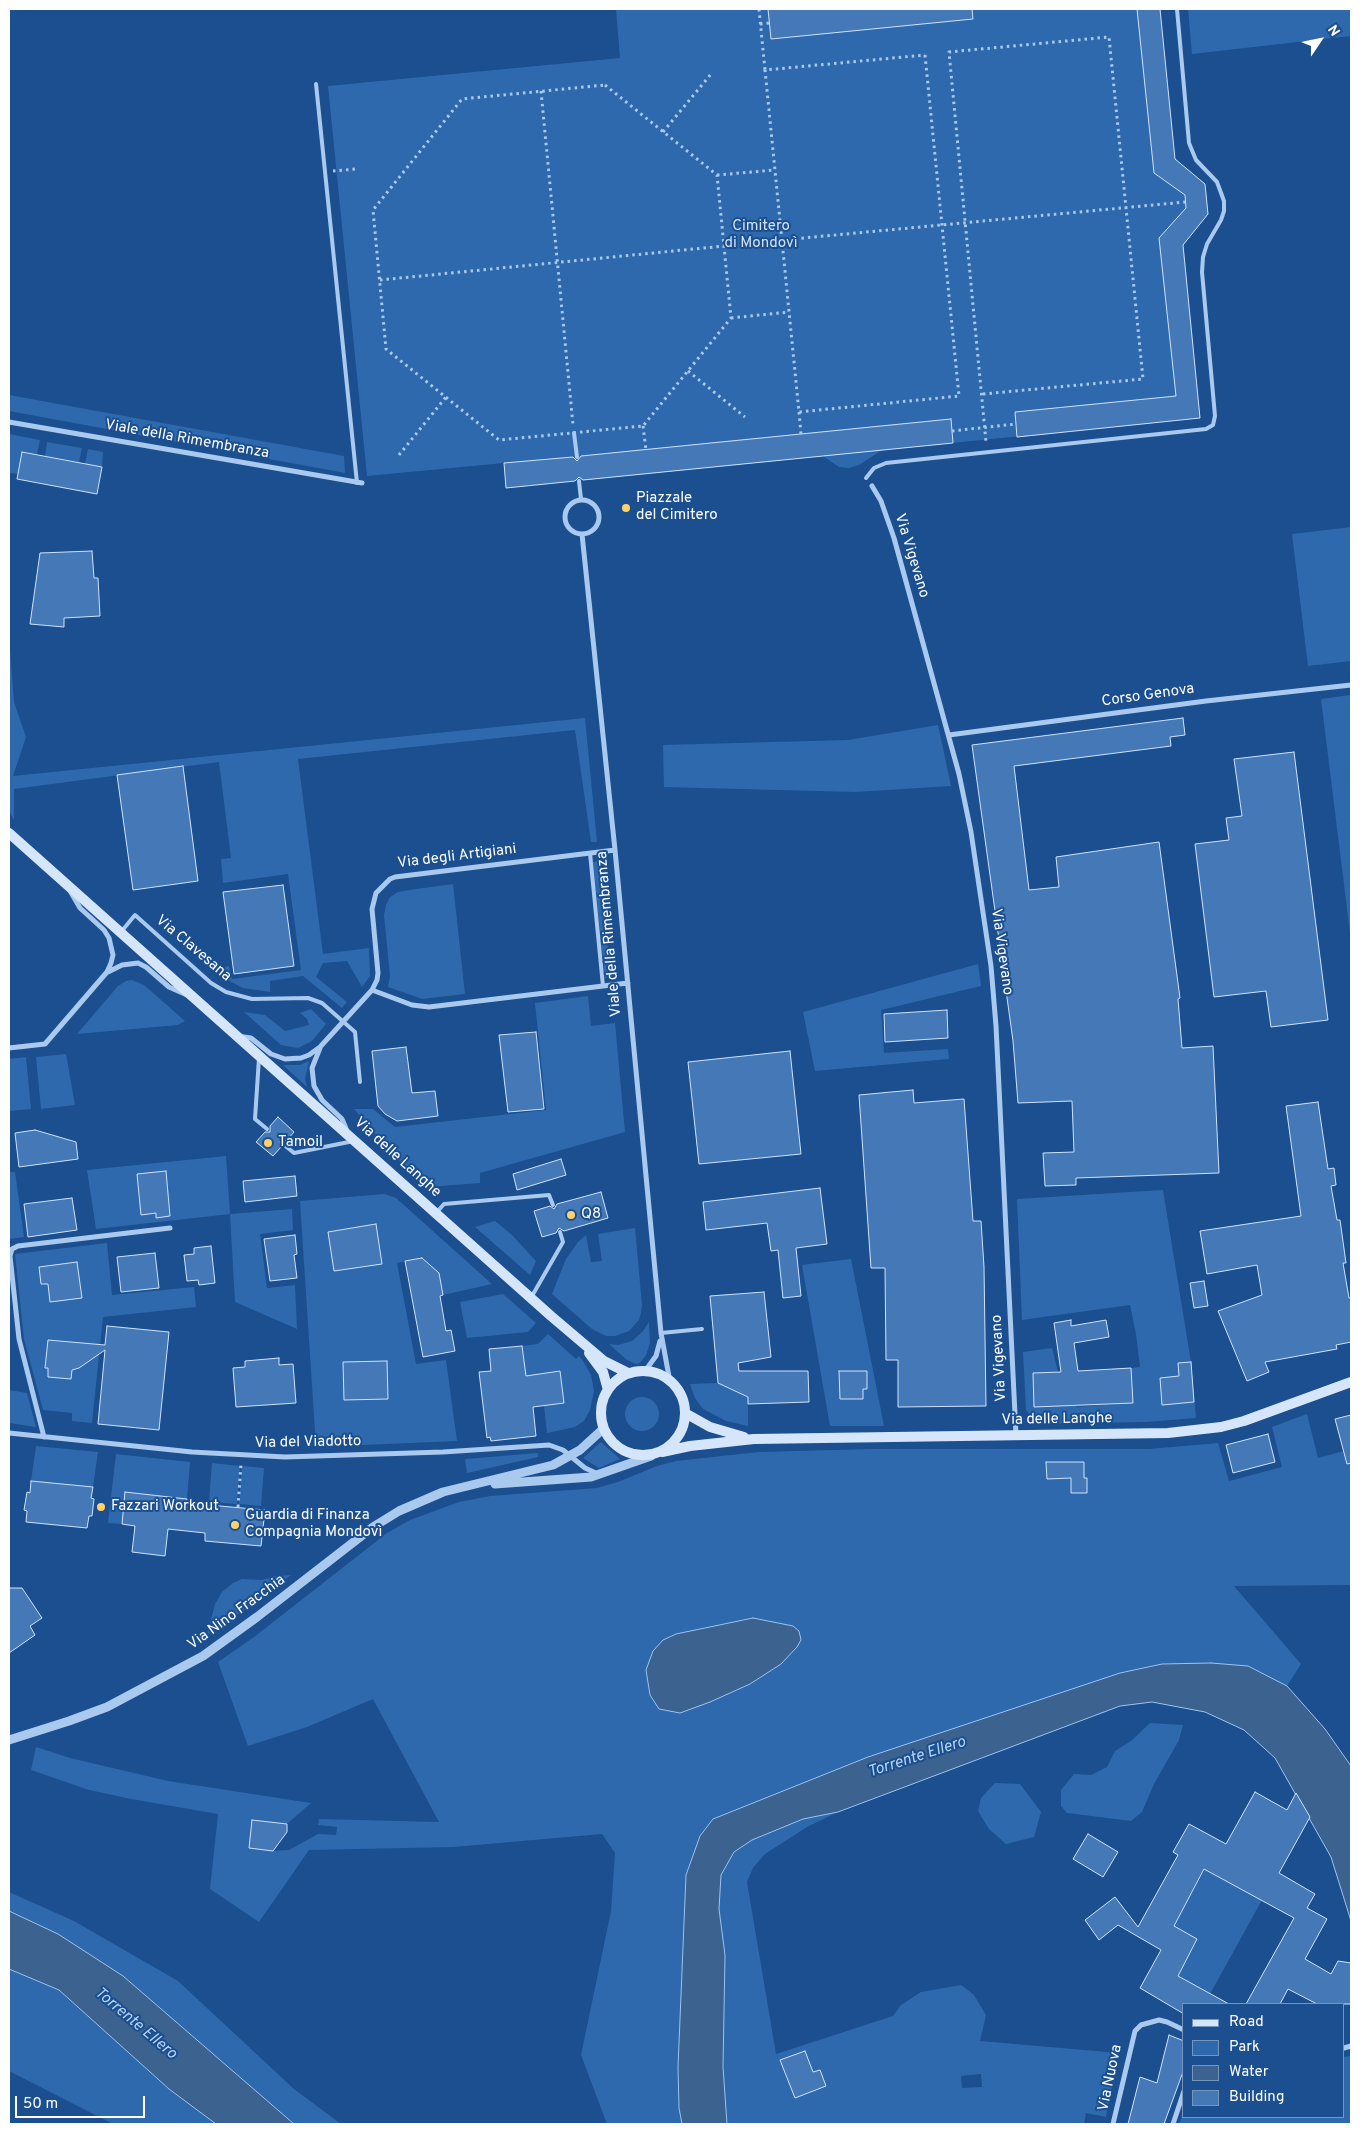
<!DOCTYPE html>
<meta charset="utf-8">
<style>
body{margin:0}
#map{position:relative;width:1360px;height:2133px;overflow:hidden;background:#1b4f8f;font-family:Overpass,sans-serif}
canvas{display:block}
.frame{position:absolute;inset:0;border:10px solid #fff;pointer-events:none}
.legend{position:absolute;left:1182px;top:2003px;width:162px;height:115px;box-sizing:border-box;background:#1b4f8f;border:1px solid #7695bc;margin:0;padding:6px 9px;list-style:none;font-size:15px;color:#fff}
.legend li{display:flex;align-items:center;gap:10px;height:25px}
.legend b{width:25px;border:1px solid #7695bc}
.north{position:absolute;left:1295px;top:15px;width:50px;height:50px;-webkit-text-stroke:4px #1b4f8f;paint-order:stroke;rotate:56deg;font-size:14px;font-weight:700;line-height:20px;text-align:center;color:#fff}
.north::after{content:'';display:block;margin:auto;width:18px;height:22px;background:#fff;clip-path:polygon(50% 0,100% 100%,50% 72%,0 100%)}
.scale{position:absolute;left:15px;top:2096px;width:130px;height:22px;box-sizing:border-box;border:2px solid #fff;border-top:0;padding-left:6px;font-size:15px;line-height:18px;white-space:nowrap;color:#fff;-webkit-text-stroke:4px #1b4f8f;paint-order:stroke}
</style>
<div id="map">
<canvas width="1360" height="2133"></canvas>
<div class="frame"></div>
<ul class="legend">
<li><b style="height:6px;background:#d6e6fa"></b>Road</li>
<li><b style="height:14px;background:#2e69ad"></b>Park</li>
<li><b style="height:14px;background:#3c6290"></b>Water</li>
<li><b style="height:14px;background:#4478b7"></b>Building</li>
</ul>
<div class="north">N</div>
<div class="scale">50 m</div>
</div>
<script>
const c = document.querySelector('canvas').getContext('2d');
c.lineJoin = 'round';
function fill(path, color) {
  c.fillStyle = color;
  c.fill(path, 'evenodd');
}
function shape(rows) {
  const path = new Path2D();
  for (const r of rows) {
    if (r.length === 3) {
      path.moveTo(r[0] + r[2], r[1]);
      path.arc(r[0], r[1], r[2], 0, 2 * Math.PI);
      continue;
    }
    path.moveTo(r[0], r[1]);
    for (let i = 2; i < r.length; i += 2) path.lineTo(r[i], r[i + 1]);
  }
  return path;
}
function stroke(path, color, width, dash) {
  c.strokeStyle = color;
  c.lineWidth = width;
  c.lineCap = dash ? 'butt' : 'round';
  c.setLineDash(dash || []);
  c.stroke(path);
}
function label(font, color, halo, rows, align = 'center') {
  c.font = font + ' Overpass,sans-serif';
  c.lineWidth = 4;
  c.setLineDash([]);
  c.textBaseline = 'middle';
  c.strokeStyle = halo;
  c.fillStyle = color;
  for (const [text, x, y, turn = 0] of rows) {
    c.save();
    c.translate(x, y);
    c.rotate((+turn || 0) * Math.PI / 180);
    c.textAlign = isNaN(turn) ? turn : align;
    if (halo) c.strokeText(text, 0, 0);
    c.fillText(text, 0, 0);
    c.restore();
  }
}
fill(shape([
 [616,9,1160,9,1175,159,1205,184,1208,214,1183,245,1200,418,882,450,859,465,849,468,839,467,823,456,506,488,504,463,367,476,328,86,620,58],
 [1188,9,1351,9,1351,36,1192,54],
 [9,395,344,456,345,473,9,411],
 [9,434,40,440,37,454,22,452,18,474,9,473],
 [47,442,82,448,79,462,45,456],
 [88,449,103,452,102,467,85,464],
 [1351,527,1351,661,1308,666,1292,534],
 [9,636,14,702,26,737,13,776,585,718,597,842,591,842,575,730,298,759,323,954,369,948,370,976,362,987,347,961,323,963,316,977,347,1002,342,1008,303,976,270,981,270,992,243,988,220,976,214,969,229,966,232,979,301,970,288,874,223,883,221,859,231,858,219,762,14,789,14,820,9,811],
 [1351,695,1351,941,1321,699],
 [938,725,951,786,856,792,664,787,663,745,848,740],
 [599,861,611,977,605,978,593,862],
 [453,884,465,994,422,999,388,987,390,976,384,915,386,905,390,897,398,892,409,890],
 [978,964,981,986,881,1010,884,1053,948,1049,949,1059,815,1071,803,1012],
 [132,980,144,985,185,1021,178,1025,77,1034,118,986,126,981],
 [588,996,591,1026,615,1023,625,1132,480,1173,480,1183,429,1187,383,1146,371,1128,354,1109,373,1109,395,1127,546,1110,535,1003],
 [311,1009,326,1024,312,1041,298,1048,281,1045,244,1012,265,1015,285,1031,309,1025,307,1019,300,1013],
 [66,1054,75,1105,41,1109,36,1057],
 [26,1057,31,1109,9,1111,9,1059],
 [309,1061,305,1079,307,1087,283,1065,300,1065],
 [226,1156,230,1214,292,1209,293,1230,260,1234,267,1288,295,1285,297,1329,235,1302,230,1214,96,1229,87,1170],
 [9,1172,15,1172,24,1237,9,1239],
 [1163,1190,1191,1362,1196,1418,1146,1422,1037,1424,1026,1410,1023,1352,1052,1348,1058,1372,1074,1371,1076,1407,1133,1403,1131,1368,1140,1367,1136,1334,1130,1305,1022,1320,1017,1199],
 [385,1194,396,1198,492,1284,443,1295,439,1273,422,1258,397,1263,416,1364,446,1360,457,1441,316,1447,300,1201],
 [495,1221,512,1235,536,1261,530,1275,475,1227],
 [635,1228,642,1305,641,1313,639,1320,629,1331,615,1336,606,1336,592,1329,552,1294,566,1259,578,1242,586,1235,591,1262,602,1261,598,1234],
 [107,1243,112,1295,194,1287,196,1307,103,1317,92,1423,72,1421,72,1413,43,1410,24,1339,15,1254],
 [851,1259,884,1426,830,1426,802,1265],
 [503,1294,536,1323,528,1332,467,1338,460,1302],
 [649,1322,650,1343,646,1355,640,1363,636,1364,627,1360,609,1344,618,1345,632,1341,643,1331],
 [548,1334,576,1359,579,1356,583,1361,591,1375,594,1391,590,1410,584,1421,575,1427,547,1433,544,1406,564,1403,560,1372,526,1377,522,1346,538,1344],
 [718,1383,748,1397,748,1426,726,1421,703,1409,695,1398,690,1384],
 [9,1390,27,1393,36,1427,9,1423],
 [642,1414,17],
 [1307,1414,1318,1458,1351,1449,1351,1585,1234,1586,1301,1664,1287,1686,1248,1666,1162,1664,1120,1673,868,1757,713,1819,700,1836,686,1875,678,2067,679,2108,682,2124,607,2124,581,2055,611,1911,615,1853,602,1834,453,1847,309,1850,259,1922,210,1889,218,1814,131,1799,89,1790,31,1770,36,1747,70,1758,168,1781,311,1803,287,1824,252,1820,250,1848,273,1851,289,1850,318,1834,336,1835,337,1827,318,1825,319,1819,439,1822,373,1699,307,1727,248,1746,218,1662,254,1637,387,1533,410,1520,459,1502,490,1496,597,1488,618,1482,657,1466,676,1461,759,1452,873,1449,1149,1449,1218,1443,1229,1481,1282,1467,1272,1427],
 [753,1618,793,1626,781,1664,750,1684,710,1702,663,1640,676,1634],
 [601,1442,620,1459,599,1468,583,1458],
 [36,1446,98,1452,93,1487,31,1481],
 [538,1453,538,1457,467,1473,465,1459],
 [116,1454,190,1462,187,1499,126,1492,122,1524,108,1523],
 [212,1463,240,1466,237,1504,209,1502],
 [242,1466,264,1468,261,1506,239,1504],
 [291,1575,250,1606,207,1635,215,1604,222,1592,233,1583,242,1579,262,1580,275,1576],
 [1150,1723,1183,1725,1179,1740,1154,1784,1142,1812,1131,1821,1067,1813,1061,1806,1061,1790,1074,1774,1091,1775,1107,1767,1115,1751,1131,1741],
 [995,1783,1020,1784,1041,1812,1034,1837,1006,1844,989,1829,978,1811,981,1798],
 [838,1812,807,1827,765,1854,753,1868,747,1882,776,2054,893,2016,901,2005,921,1992,961,1985,974,1995,986,2015,980,2041,1119,2053,1106,2117,1086,2113,1084,2124,727,2124,723,2067,725,1955,719,1909,721,1875,734,1852,752,1840,803,1819],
 [981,2074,982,2087,962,2088,961,2076],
 [1205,1869,1262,1900,1210,1994,1178,1976,1197,1940,1174,1926],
 [9,1892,74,1921,178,1981,294,2089,341,2124,294,2124,123,1976,58,1934,9,1911],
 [9,1969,59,1990,169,2089,216,2124,113,2124,9,2071],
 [1351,2056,1351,2124,1179,2124,1184,2112,1184,2117,1344,2117,1344,2057]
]), '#2e69ad');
const water = shape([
 [753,1618,793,1626,799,1631,801,1640,797,1647,781,1664,750,1684,710,1702,680,1713,659,1709,650,1695,646,1670,653,1651,663,1640,676,1634,753,1618],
 [1211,1663,1248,1666,1287,1686,1325,1729,1351,1766,1351,1921,1331,1857,1275,1758,1244,1730,1205,1712,1152,1702,1120,1706,838,1812,803,1819,752,1840,734,1852,721,1875,719,1909,725,1955,723,2067,727,2124,682,2124,679,2108,678,2067,686,1875,700,1836,713,1819,868,1757,1120,1673,1162,1664,1211,1663],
 [9,1911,58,1934,123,1976,294,2124,216,2124,169,2089,59,1990,9,1969,9,1911]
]);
fill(water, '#3c6290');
stroke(water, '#9cc4f0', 1);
const building = shape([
 [768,9,972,9,973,19,771,39,768,9],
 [1137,9,1160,9,1175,159,1205,184,1208,214,1183,245,1200,418,1017,437,1015,412,1176,396,1159,238,1186,208,1185,195,1154,173,1137,9],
 [951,419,953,443,583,480,579,477,575,481,506,488,504,463,573,457,577,461,581,456,951,419],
 [22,452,102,467,97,494,17,479,22,452],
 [92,551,94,578,98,578,100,616,64,618,64,627,30,624,40,553,92,551],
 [1183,718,1185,735,1170,737,1171,746,1014,766,1029,890,1059,887,1056,857,1159,842,1180,998,1178,999,1182,1048,1213,1046,1219,1173,1076,1178,1076,1185,1045,1186,1043,1153,1074,1152,1072,1101,1018,1103,1013,1041,972,745,1183,718],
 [1294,752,1328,1020,1271,1027,1266,991,1214,997,1195,844,1229,840,1226,818,1242,816,1234,759,1294,752],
 [183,766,198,881,133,890,117,775,183,766],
 [283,885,294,966,234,974,223,892,283,885],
 [947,1010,948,1038,885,1042,884,1014,947,1010],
 [536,1032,544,1109,508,1112,499,1035,536,1032],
 [406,1047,412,1093,435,1091,438,1116,397,1121,385,1114,378,1106,372,1051,406,1047],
 [790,1051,801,1154,699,1164,688,1062,790,1051],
 [913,1090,914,1103,964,1099,973,1221,981,1221,984,1267,986,1406,898,1407,898,1360,886,1360,885,1268,871,1268,859,1095,913,1090],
 [1318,1102,1328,1169,1334,1168,1336,1185,1331,1186,1337,1220,1340,1220,1346,1263,1343,1263,1349,1298,1351,1298,1351,1342,1336,1345,1337,1349,1265,1362,1269,1372,1247,1381,1218,1311,1262,1295,1257,1265,1207,1274,1200,1231,1301,1216,1286,1106,1318,1102],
 [278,1117,294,1132,286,1141,280,1141,281,1147,273,1156,256,1142,265,1132,270,1132,270,1126,278,1117],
 [35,1130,76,1142,78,1159,19,1167,15,1133,35,1130],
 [561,1159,566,1175,517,1190,513,1174,561,1159],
 [166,1171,170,1216,156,1218,156,1213,141,1215,137,1174,166,1171],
 [295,1176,297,1196,245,1202,243,1181,295,1176],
 [820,1188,827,1244,796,1248,801,1296,783,1298,778,1250,771,1251,767,1223,706,1230,703,1202,820,1188],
 [601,1192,608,1218,564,1231,559,1228,556,1233,542,1237,534,1211,550,1206,554,1209,557,1204,601,1192],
 [72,1198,77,1230,28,1237,24,1204,72,1198],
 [376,1224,382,1264,334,1271,328,1232,376,1224],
 [295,1235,297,1254,294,1255,297,1278,270,1281,264,1239,295,1235],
 [211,1246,215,1283,199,1285,198,1280,187,1281,184,1255,194,1254,194,1248,211,1246],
 [155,1253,159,1288,121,1292,117,1257,155,1253],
 [422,1258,439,1273,443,1295,440,1296,446,1331,451,1330,455,1351,423,1357,405,1261,422,1258],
 [77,1262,82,1298,50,1302,48,1284,41,1284,39,1267,77,1262],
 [1204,1281,1208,1306,1194,1308,1190,1283,1204,1281],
 [764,1292,771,1357,738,1363,739,1371,808,1371,809,1402,748,1404,748,1397,718,1383,710,1296,764,1292],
 [1071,1320,1071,1326,1106,1320,1109,1337,1074,1343,1078,1371,1131,1368,1133,1403,1034,1407,1033,1373,1061,1372,1054,1323,1071,1320],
 [107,1326,169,1332,159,1430,98,1424,105,1350,79,1368,72,1370,71,1379,48,1377,48,1368,45,1368,48,1340,105,1345,107,1326],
 [522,1346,526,1376,560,1371,564,1403,533,1407,536,1436,491,1441,490,1437,487,1438,479,1372,491,1371,489,1349,522,1346],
 [279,1358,279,1365,293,1364,296,1403,236,1407,233,1368,245,1367,245,1361,279,1358],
 [387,1361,388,1399,344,1400,343,1362,387,1361],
 [1191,1362,1194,1402,1162,1405,1160,1378,1179,1376,1178,1363,1191,1362],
 [839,1371,867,1371,867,1389,863,1389,863,1399,840,1399,839,1371],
 [1351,1415,1351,1463,1347,1464,1335,1419,1351,1415],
 [1268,1434,1275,1462,1233,1473,1226,1445,1268,1434],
 [1046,1462,1084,1462,1084,1478,1087,1478,1087,1493,1071,1493,1071,1478,1047,1479,1046,1462],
 [31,1481,93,1487,91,1498,94,1499,92,1516,89,1516,87,1528,26,1522,27,1511,24,1510,27,1492,30,1493,31,1481],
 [125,1492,187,1499,186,1503,265,1510,261,1546,205,1541,205,1533,168,1529,165,1556,132,1552,135,1526,122,1524,125,1492],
 [9,1588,22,1588,42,1618,30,1626,35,1635,9,1653,9,1588],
 [1255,1792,1287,1810,1296,1793,1310,1817,1279,1873,1315,1894,1307,1908,1327,1919,1305,1959,1331,1974,1338,1961,1351,1963,1351,2004,1317,2004,1288,1989,1280,2004,1246,2004,1294,1918,1204,1869,1174,1926,1197,1939,1178,1976,1229,2004,1184,2004,1184,2014,1140,1988,1161,1950,1118,1925,1099,1940,1085,1920,1115,1897,1138,1927,1178,1855,1173,1852,1189,1824,1226,1844,1255,1792],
 [252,1820,287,1824,287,1832,273,1851,249,1848,252,1820],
 [1088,1834,1118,1852,1103,1877,1073,1859,1088,1834],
 [1169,2035,1184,2041,1184,2069,1164,2124,1128,2124,1140,2077,1157,2083,1169,2035],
 [805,2051,813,2072,820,2070,826,2086,795,2098,780,2060,805,2051]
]);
fill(building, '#4478b7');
stroke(building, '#cfe3fa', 1);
stroke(shape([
 [759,9,765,70],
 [760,24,770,23],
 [925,55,959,396,799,412,765,70,925,55],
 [605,85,717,175,731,318,643,426,499,440,386,349,373,210,462,99,605,85],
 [541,91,573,425],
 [663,132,711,74],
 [333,171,356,169],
 [717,175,775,170],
 [782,240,1185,202],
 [380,280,724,246],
 [731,318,789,312],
 [688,371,745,417],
 [983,394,1143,379,1109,37,949,52,986,442],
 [799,412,801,434],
 [643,426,646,450],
 [952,431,1016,424],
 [399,455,446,397],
 [238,1507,241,1464]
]), '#a9c9ee', 3, [2.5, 4]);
stroke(shape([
 [316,84,357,483],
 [574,433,577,457],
 [866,478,874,468,886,463,1206,429,1213,425,1215,416,1202,272,1203,257,1207,244,1221,220,1224,211,1224,201,1217,182,1196,160,1189,143,1177,9],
 [579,481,581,499],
 [590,853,603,986],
 [121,932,135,915,211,983,226,992,252,999,308,998,322,1003,355,1032,360,1082],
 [259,1058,255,1119,267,1129],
 [283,1144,294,1153,354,1141],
 [437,1212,444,1204,549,1195,553,1205],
 [532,1296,563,1242,560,1232],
 [661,1333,702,1329]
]), '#a9c9ee', 4);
stroke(shape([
 [9,422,362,483],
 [872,486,881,501,894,538,959,774,971,832,991,966,996,1026,1016,1435],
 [582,517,17],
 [582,534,615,850,661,1333,670,1382],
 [949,735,1206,701,1351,685],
 [108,972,122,965,138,963,146,967,169,987,187,995],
 [372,990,412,1005,429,1007,628,983],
 [237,1036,251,1038,271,1054,285,1059,301,1058,309,1055,320,1047,372,990,377,980,378,973,372,909,376,893,390,879,395,877,615,850],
 [9,1048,45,1044,107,972,111,963,113,955,109,938,104,930,80,908,69,889],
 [320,1048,312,1068,314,1086,322,1100,342,1119,347,1131],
 [645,1371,656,1356,660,1341],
 [9,1433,192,1452,285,1457,443,1452,549,1445,563,1450,585,1468,598,1474],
 [44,1437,19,1339,10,1256,12,1249,18,1246,170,1228],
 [1344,2048,1351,2046],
 [1113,2124,1135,2031,1141,2025,1159,2020,1167,2022,1184,2030],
 [1173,2124,1184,2091]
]), '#a9c9ee', 5);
stroke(shape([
 [495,1484,591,1477,651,1456],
 [9,1740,69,1721,107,1707,203,1656,257,1617,373,1527,399,1511,443,1492,553,1465,580,1450,603,1429]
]), '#a9c9ee', 9);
stroke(shape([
 [9,833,551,1316,604,1361,628,1373],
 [589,1353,603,1372,608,1390],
 [643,1413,42],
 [685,1413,710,1427,744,1437],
 [662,1452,690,1446,754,1439,1168,1433,1221,1427,1244,1421,1351,1382]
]), '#d6e6fa', 10);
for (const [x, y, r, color] of [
 [626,508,5,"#ffd166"],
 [268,1143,5,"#ffd166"],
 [571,1215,5,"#ffd166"],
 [101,1507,5,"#ffd166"],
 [235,1525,5,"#ffd166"]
]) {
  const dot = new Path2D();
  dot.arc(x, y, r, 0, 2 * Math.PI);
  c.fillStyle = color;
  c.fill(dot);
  stroke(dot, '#1b4f8f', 2);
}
label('15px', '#cfe3fa', '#1b4f8f', [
 ["Cimitero",761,227],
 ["di Mondovì",761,244]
]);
label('15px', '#fff', '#1b4f8f', [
 ["Viale della Rimembranza",187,440,10],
 ["Via Vigevano",911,556,73],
 ["Corso Genova",1148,696,-8],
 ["Via degli Artigiani",457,857,-7],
 ["Viale della Rimembranza",610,934,-95],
 ["Via Clavesana",193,949,40],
 ["Via Vigevano",1001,952,82],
 ["Via delle Langhe",397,1158,42],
 ["Via Vigevano",1000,1358,-93],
 ["Via delle Langhe",1057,1420,-1],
 ["Via del Viadotto",308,1443,-1],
 ["Via Nino Fracchia",237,1613,-36],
 ["Via Nuova",1111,2078,-78]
]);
label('15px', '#fff', '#1b4f8f', [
 ["Piazzale",636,499],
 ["del Cimitero",636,516],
 ["Tamoil",278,1143],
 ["Q8",581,1215],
 ["Fazzari Workout",111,1507],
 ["Guardia di Finanza",245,1516],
 ["Compagnia Mondovì",245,1533]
], 'left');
label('italic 16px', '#b5d3f5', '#1b4f8f', [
 ["Torrente Ellero",917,1758,-18],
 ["Torrente Ellero",135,2024,40]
]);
</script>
